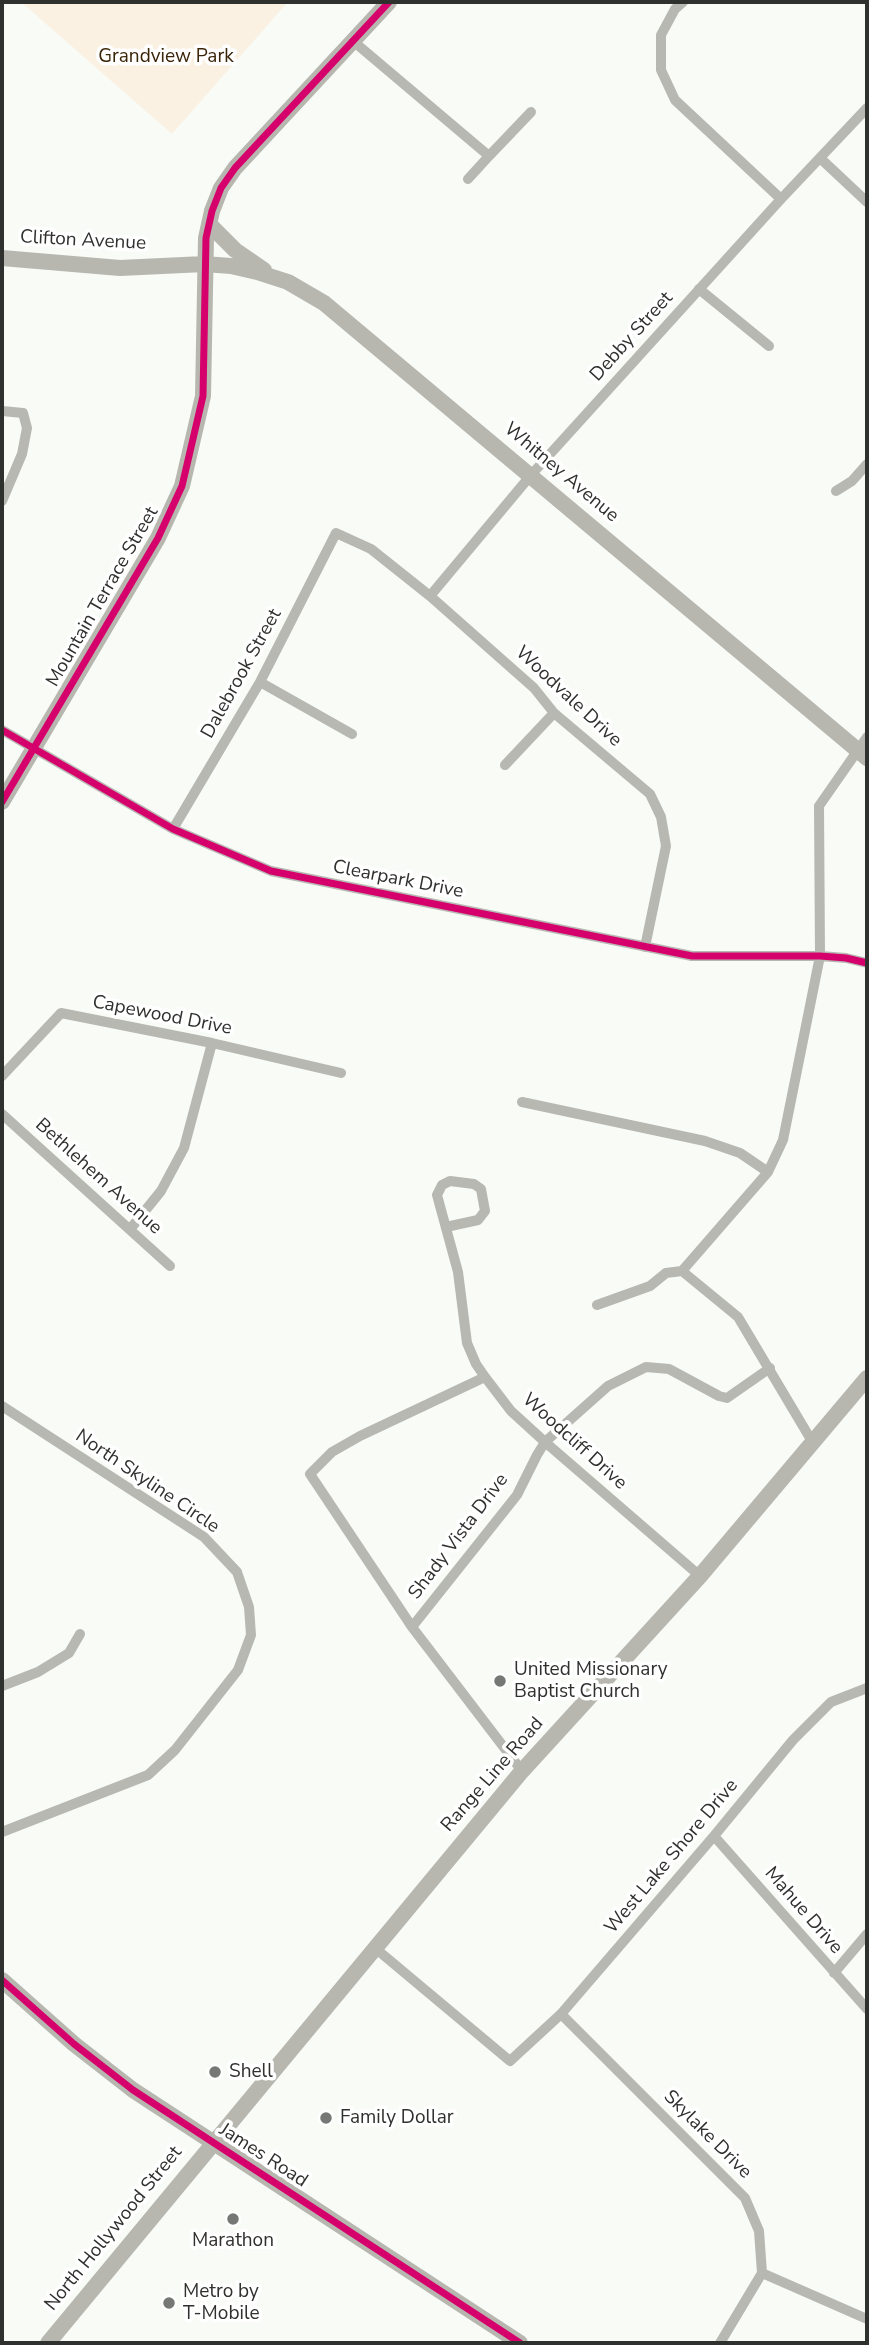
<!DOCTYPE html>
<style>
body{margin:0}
#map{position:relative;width:869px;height:2345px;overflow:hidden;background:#f8fbf6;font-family:"Nunito Sans",sans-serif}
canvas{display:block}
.frame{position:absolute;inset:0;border:4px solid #2f312e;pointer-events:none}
</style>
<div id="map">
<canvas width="869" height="2345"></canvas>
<div class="frame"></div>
</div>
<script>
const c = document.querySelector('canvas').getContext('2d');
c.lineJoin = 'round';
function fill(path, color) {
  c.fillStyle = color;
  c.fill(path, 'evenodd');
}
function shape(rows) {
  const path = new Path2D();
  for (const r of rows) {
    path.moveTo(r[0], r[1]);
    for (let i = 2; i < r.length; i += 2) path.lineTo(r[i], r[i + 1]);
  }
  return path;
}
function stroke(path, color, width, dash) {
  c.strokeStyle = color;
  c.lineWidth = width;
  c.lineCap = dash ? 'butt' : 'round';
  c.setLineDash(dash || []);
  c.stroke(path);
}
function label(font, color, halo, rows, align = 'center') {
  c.font = font + ' "Nunito Sans",sans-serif';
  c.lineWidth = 7;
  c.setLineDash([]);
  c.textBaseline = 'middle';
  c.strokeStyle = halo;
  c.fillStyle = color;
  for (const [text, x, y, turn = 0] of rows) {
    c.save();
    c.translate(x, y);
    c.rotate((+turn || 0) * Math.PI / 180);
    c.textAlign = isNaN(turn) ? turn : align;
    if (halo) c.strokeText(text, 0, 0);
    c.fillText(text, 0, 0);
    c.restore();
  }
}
fill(shape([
 [21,2,288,2,172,134]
]), '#fbf1e3');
stroke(shape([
 [683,2,675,9,661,35,661,70,675,100,781,199],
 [353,41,489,156,531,112],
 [820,158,867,202],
 [468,179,489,156],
 [699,289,769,346],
 [2,411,23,413,27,428,22,454,2,501],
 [836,491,852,481,867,464],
 [430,596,531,475,781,199,867,108],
 [260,682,352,734],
 [2,730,173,829,271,871,692,956,820,956,846,958,867,963],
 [505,765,554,713],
 [173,829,260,682,336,533,371,549,430,596,534,688,554,713,650,794,661,817,666,846,645,947],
 [2,1076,61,1013,212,1043,341,1073],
 [522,1102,705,1141,740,1153,768,1172],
 [2,1114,170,1266],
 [446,1227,478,1220,485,1211,481,1189,474,1184,450,1181,442,1185,437,1195,458,1272,467,1343,476,1364,485,1377,511,1411,545,1442,700,1576],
 [131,1228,161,1191,184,1148,212,1043],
 [682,1271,768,1172,783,1140,820,956,819,806,867,737],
 [682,1271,738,1317,813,1443],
 [597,1305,650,1286,666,1273,682,1271],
 [485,1377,360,1436,332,1452,310,1474,412,1627,522,1771],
 [2,1406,204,1537,237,1572,249,1607,251,1635,238,1670,175,1750,148,1775,2,1832],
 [412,1627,517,1495,537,1455,545,1442,608,1386,646,1367,669,1369,719,1396,727,1398,770,1368],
 [2,1686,38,1672,69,1653,80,1634],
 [714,1836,867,2009],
 [375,1948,510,2061,561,2014,714,1836,793,1740,831,1702,867,1688],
 [834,1973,867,1934],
 [561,2014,745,2198,759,2231,762,2273,720,2343],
 [762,2273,867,2319]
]), '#b8b8b2', 10);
stroke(shape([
 [209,224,235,250,264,270],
 [2,258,120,268,204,264,231,266,257,272,288,282,324,303,867,758],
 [2,802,158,538,182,486,203,396,206,238,212,211,221,188,235,168,389,2],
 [2,1980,74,2044,133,2090,520,2343],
 [48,2343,522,1771,700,1576,867,1378]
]), '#b7b7b0', 16);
stroke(shape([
 [2,730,173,829,271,871,692,956,820,956,846,958,867,963],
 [2,802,158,538,182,486,203,396,206,238,212,211,221,188,235,168,389,2],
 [2,1980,74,2044,133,2090,520,2343]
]), '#d6006c', 7);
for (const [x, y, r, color] of [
 [500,1681,7,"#757874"],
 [215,2072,7,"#757874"],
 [326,2118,7,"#757874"],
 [233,2219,7,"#757874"],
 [169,2303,7,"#757874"]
]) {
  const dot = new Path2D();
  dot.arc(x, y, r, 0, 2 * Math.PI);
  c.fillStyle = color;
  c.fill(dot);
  stroke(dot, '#fff', 2.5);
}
label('19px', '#3a2408', '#fff', [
 ["Grandview Park",166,57]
]);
label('19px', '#2f312e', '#fff', [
 ["Clifton Avenue",83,241,3],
 ["Debby Street",632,337,-48],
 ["Whitney Avenue",561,473,40],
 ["Mountain Terrace Street",103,597,-60],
 ["Dalebrook Street",242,674,-61],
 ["Woodvale Drive",568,697,43],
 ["Clearpark Drive",398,880,11],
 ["Capewood Drive",162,1016,11],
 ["Bethlehem Avenue",98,1177,42],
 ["Woodcliff Drive",574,1442,42],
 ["North Skyline Circle",147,1482,34],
 ["Shady Vista Drive",459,1537,-53],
 ["Range Line Road",493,1775,-49],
 ["West Lake Shore Drive",672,1857,-50],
 ["Mahue Drive",803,1911,49],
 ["Skylake Drive",707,2135,45],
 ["James Road",263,2156,33],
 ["North Hollywood Street",114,2229,-51]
]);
label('19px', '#2f312e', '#fff', [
 ["United Missionary",514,1670],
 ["Baptist Church",514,1692],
 ["Shell",229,2072],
 ["Family Dollar",340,2118],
 ["Marathon",233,2241,"center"],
 ["Metro by",183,2292],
 ["T-Mobile",183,2314]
], 'left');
</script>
